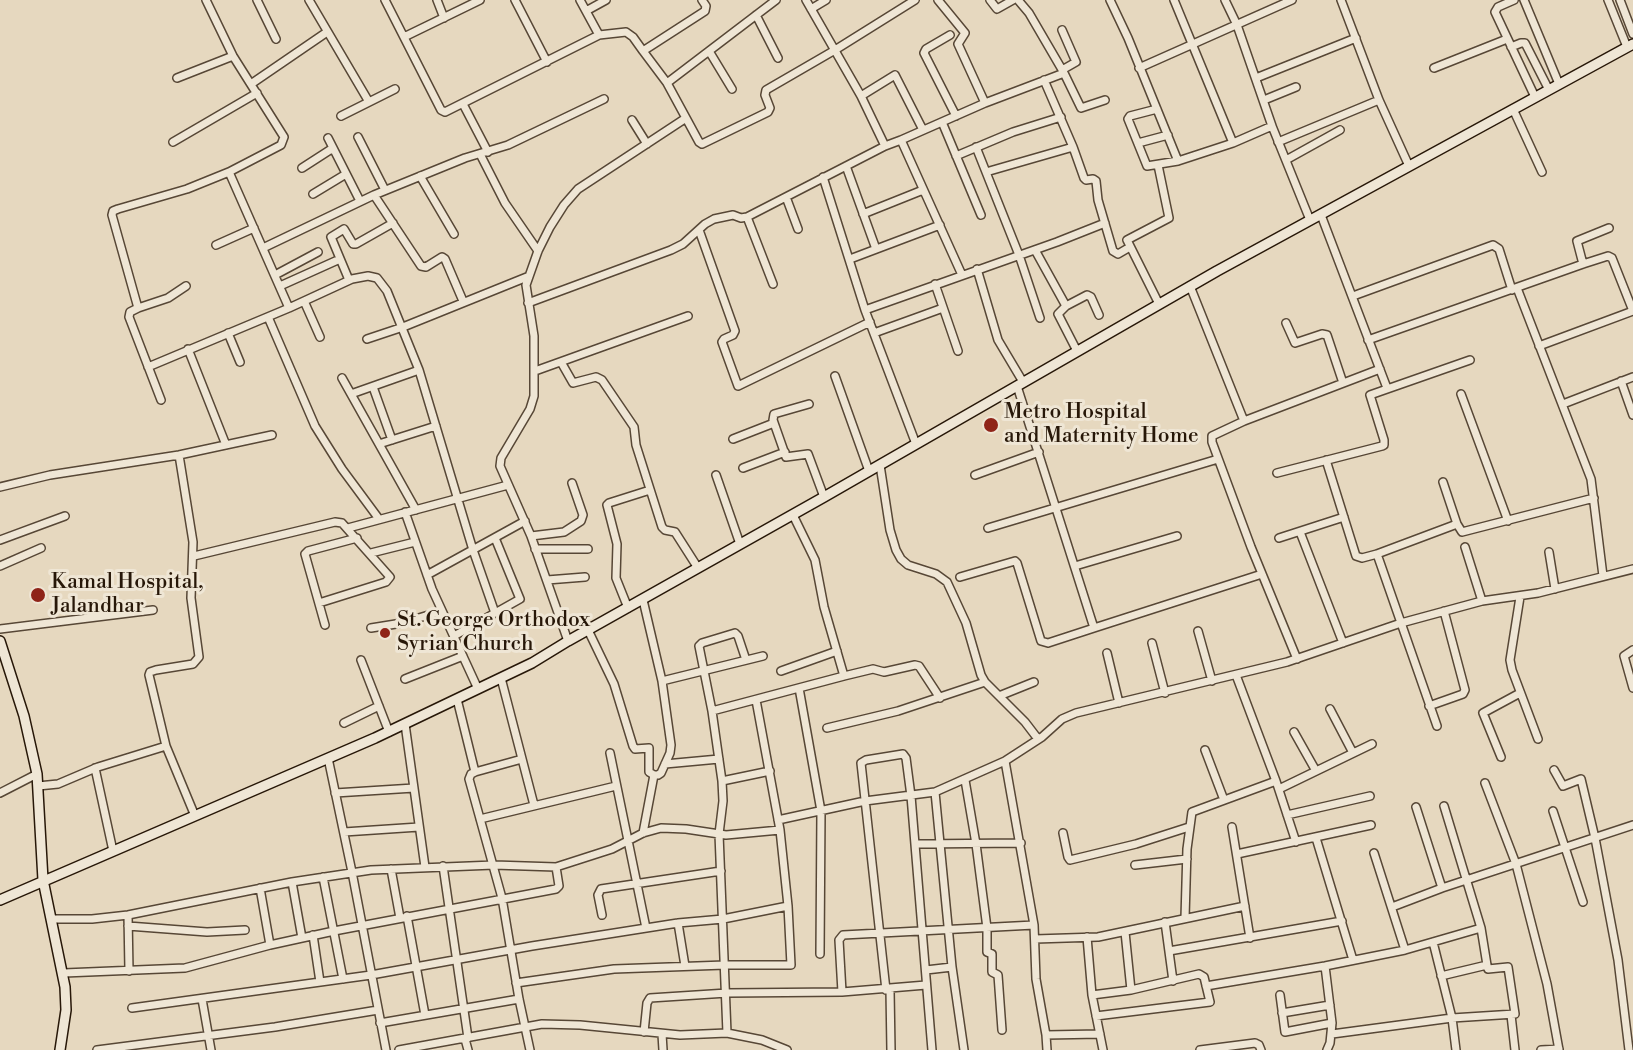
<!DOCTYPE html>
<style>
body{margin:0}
canvas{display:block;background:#e6d8bf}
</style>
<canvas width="1633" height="1050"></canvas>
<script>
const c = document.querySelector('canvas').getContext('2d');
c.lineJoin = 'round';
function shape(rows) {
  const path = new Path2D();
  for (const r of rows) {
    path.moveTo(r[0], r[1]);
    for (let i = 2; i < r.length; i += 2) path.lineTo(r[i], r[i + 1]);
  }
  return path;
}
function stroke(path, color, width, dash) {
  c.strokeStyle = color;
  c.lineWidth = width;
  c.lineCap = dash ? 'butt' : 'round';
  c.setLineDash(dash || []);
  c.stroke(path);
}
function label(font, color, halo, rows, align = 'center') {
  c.font = font + ' "Libre Bodoni",serif';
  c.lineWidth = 6;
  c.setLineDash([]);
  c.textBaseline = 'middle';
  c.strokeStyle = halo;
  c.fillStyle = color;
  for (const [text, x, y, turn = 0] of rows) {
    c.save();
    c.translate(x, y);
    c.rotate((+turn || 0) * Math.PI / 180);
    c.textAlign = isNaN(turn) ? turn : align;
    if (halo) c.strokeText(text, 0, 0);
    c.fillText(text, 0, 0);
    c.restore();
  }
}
const street = shape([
 [206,0,233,56,284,137,281,145,229,172,289,308],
 [257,0,276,39],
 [309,0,369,102],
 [385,0,441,110,445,112,599,35,626,32,633,37,643,51,705,11,706,6,702,0],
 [437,0,444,18],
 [515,0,547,62],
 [580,0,599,35],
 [806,0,861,96,885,146,901,140,962,275],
 [938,0,965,33,958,44,985,103],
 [990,0,997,9,1013,0],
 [1018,0,1029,13,1064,73,1081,108,1105,100],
 [1110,0,1128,38,1178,161],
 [1174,0,1233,143,1272,126,1310,220],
 [1225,0,1237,25,1272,126],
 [1341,0,1379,100,1409,166],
 [1514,0,1498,7,1495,12,1535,97],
 [1524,0,1559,84],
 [1608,0,1627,47],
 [1620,0,1633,34],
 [811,9,826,0],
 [586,11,606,0],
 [756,15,778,58],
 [1062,30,1076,62,1062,70],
 [950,35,926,49,924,53,956,116],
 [404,37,480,0],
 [1511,47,1521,43,1525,43,1549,90],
 [709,51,732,89],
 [1139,68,1292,0],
 [1434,68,1507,39],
 [177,78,233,56],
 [1256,78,1356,38],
 [1044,80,1073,147,1084,178,1086,180,1093,179,1096,181,1098,200,1113,251,1118,254,1130,247],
 [667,83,776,0],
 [251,84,327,32],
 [861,96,895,75,923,130],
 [1264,100,1296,87],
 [463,104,488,152],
 [1157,109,1130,116,1128,119,1147,166,1178,161,1233,143],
 [1513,109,1542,172],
 [341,116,395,89],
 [686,118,699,142,702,144,768,112,770,108,765,95,766,90,835,50,915,0],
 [632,120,647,144],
 [942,122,981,215],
 [358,137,385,190],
 [328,138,360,201],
 [901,140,985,103,1064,73],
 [173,142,257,93],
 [1278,142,1379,100],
 [1138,143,1168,135],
 [976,147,1019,255,1040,318],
 [480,154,505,203,538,251],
 [956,156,1013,132,1061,117],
 [1286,160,1340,130],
 [1158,165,1169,218,1127,240,1159,304],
 [846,166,876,249],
 [302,168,333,148],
 [986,172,1073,147],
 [420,176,454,234],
 [823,177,865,310,916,444],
 [313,194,346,174],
 [374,195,421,266,426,267,442,257,445,259,463,301],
 [786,197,798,229],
 [863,214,923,190],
 [1321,215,1387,388],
 [747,217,773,284],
 [699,230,735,331,733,335,724,339,722,342,738,386,870,322],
 [216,245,254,228],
 [263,248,374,195,465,158,508,145,604,99],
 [1035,250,1066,306,1058,314,1077,351],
 [850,259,940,225],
 [1583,264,1577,241,1609,228],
 [977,269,998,340,1023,382],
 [275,275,318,252],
 [349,280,331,237,344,229,353,244,356,244,393,223],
 [935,284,958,351],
 [280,286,340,259],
 [1190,286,1244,421],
 [1517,288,1591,479,1603,576],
 [1353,296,1493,245,1499,249,1512,290],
 [304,301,320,337],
 [528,303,671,250,683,244,705,224,714,219,733,215,741,218,747,217,885,146],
 [1066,306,1087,295,1091,297,1099,315],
 [138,308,168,298,186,286],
 [865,310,1057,242,1105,223],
 [268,317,315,426,342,469,379,519],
 [1286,323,1295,343,1322,334,1327,335,1343,383],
 [228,333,240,362],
 [874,333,943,308],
 [367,339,403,327,527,277],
 [1368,340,1583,264,1608,256,1612,258,1633,311,1539,346],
 [188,349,226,445],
 [561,362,573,383,596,377,602,380,634,427,636,445,662,527,665,530,675,532,698,568],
 [148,367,289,308,352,279,368,276,377,278,387,291,419,370,473,550,495,613],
 [535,371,688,316],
 [835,376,869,471],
 [342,378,416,510],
 [1621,381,1633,415],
 [1017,386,1094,628,1262,574],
 [373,387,392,440],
 [351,394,419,370],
 [1461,394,1508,521],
 [161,400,129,317,130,312,138,308,112,215,113,211,118,209,187,189,229,172],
 [809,404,774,414,773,420,786,457,808,454,824,497],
 [1563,404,1633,377],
 [733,439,774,423],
 [379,444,436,426],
 [179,455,193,542,191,598,199,657,193,664,156,670,150,672,149,675,166,746,195,816],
 [1326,460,1356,556,1362,558,1377,554],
 [880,465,890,530,896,550,901,559,908,565,936,574,947,582,966,623,981,675,985,682,1025,722,1038,739],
 [743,468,785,452],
 [1277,473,1382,446,1384,445,1384,440,1370,395,1470,360],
 [716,475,740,544],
 [975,475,1039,452],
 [1443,482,1457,524,1462,532,1594,498],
 [0,487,50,475,179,455,272,435],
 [405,512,432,589,478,689],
 [793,515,815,560,824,607,844,676],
 [348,528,508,485],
 [988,528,1218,459],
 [1300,532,1343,643],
 [531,536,564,532,581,521,583,515,572,483],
 [1279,538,1344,517],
 [0,540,65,516],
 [1465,547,1482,601],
 [535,549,588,549],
 [1549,552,1555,589],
 [371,553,415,542],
 [194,556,335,522,342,523,390,577,386,582,319,603],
 [0,566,41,548],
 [1075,566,1177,536],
 [427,575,525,521],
 [960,577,1015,561,1017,563,1041,641,1048,643,1094,628],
 [547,580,585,577],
 [1520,597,1510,660,1512,670,1538,739],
 [643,600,662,681,671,745,670,753,661,773,658,775,654,775,643,833],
 [628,608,616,578,617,544,607,505,609,503,650,490],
 [325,625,305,554,308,551,357,538],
 [371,628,402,623,442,611],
 [0,629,153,610],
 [588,630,614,684,633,746,635,749,649,748,649,772,654,775],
 [1198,631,1212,681],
 [454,636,520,599,495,538],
 [568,641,531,536,500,466,501,458,530,409,534,396,534,336,526,285,538,251,550,227,564,205,578,189,686,118,667,83,643,51],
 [1152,643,1165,693],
 [1633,650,1624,656,1633,688],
 [1107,653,1119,703],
 [1297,659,1251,547,1212,442,1212,436,1244,421,1380,369],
 [361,660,389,732],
 [781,671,837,651],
 [1236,675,1276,781,1296,842],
 [501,678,534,805],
 [405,679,463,656],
 [662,681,763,656],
 [799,688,821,811,820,954],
 [999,696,1034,682],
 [457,699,475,772],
 [1429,706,1463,694,1465,690,1444,611],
 [1330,709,1353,753],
 [712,711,844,676,873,669,884,672,915,665,919,666,940,698],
 [344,723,379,706],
 [405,724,425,867],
 [1437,726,1377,554,1457,524],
 [827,728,898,711,985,682],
 [1294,732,1316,771],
 [1205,750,1224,800],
 [610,753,646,928],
 [1501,757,1483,713,1520,693],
 [328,758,352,872,386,1050],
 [522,759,475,772,471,774,469,779,502,898,519,999,530,1050],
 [1005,761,1034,925,1036,979,1046,1035,1047,1050],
 [665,764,719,759],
 [95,768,113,851],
 [1554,770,1563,786,1581,779,1595,838,1618,960,1629,1050],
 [965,780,976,844,987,928,987,952,992,954,992,972,998,975,1002,1030],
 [722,781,770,771],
 [1485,783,1516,864,1547,984,1559,1050],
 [38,786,58,784,98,767,166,746],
 [1279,789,1372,744],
 [935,792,952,967,964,1050],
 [0,793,37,774],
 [335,793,414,788],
 [1416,807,1442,888],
 [1553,811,1583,902],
 [1287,815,1370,796],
 [480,819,616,786],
 [778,820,865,801,935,792,1005,761,1042,737,1062,719,1076,713,1287,662,1401,623,1482,601,1538,593,1633,569],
 [1232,827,1250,938],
 [344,832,419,827],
 [1063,833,1068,857,1070,860,1136,844,1189,827],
 [1316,838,1353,960],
 [915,844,1021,843],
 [1374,853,1405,950],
 [1237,854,1371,825],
 [1135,865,1187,859],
 [443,866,468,1038],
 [391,869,400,918],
 [323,877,343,979],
 [292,882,302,938],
 [260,888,270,945],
 [1392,907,1442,888,1633,825],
 [128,915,129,971],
 [602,915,598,895,601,889,721,871],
 [407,916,425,1015],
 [1185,918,1187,849,1192,812,1276,781],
 [52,919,92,919,128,915,292,882,371,870,494,865,556,867,612,849,643,833,661,828,686,829,726,835,780,830],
 [1165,922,1173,981],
 [678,923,685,966],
 [128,926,207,932,245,930],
 [1125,932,1131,990],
 [313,935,320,982],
 [1087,937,1092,995,1103,1050],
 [1035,939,1098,937,1245,906],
 [1433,942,1452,1018,1456,1050],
 [1169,951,1342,921],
 [1325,966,1332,1023,1330,1043,1327,1050],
 [926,970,952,967],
 [64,973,185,968,270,945,334,931,556,889,559,886,556,867],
 [1441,976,1487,965,1481,928,1444,806],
 [516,983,614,969,725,965,791,965,788,906,780,830,756,700],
 [1206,986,1325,966,1405,950,1481,928],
 [886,990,861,763,866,760,903,754,906,758,911,796,932,1050],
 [890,990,891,1050],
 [842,992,839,940,843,935,1034,925],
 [1092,995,1131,990,1199,974,1204,977,1210,1002,1096,1016],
 [1280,995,1285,1032,1332,1023],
 [202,999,211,1050],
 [132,1008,371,975,532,946,678,923,723,919,788,906],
 [1282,1013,1330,1005],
 [1511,1015,1515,1050],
 [380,1023,519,999],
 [644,1032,647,1003,650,998,727,993,842,992,926,985],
 [727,1033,762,1040,787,1050],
 [662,1034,663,1050],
 [1332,1034,1452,1018,1515,1014,1508,967,1488,969,1487,965],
 [1046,1035,1100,1034],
 [465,1039,468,1050],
 [97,1050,275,1027,378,1010],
 [399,1050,542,1024,580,1025,680,1035,727,1033,719,834,723,801,722,781,712,711,699,646,702,643,735,633,738,636,746,660],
 [1200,1050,1255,1043,1259,1045,1261,1050],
 [1541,1050,1559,1049]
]);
const secondary = shape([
 [0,641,24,716,37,774,43,880,65,987,66,1010,60,1050],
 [0,900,375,738,532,663,568,641,824,497,1217,271,1633,44]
]);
stroke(street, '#574736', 10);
stroke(secondary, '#271708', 12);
stroke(street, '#efe6d5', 7);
stroke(secondary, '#efe6d5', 9);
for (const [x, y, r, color] of [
 [991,425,8,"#8f2418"],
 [38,595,8,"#8f2418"],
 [385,633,6,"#8f2418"]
]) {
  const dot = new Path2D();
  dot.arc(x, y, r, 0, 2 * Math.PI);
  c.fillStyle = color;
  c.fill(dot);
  stroke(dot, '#efe6d5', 2);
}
label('21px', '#271708', '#efe6d5', [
 ["Metro Hospital",1004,413],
 ["and Maternity Home",1004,437],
 ["Kamal Hospital,",51,583],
 ["Jalandhar",51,607],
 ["St. George Orthodox",397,621],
 ["Syrian Church",397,645]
], 'left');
</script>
